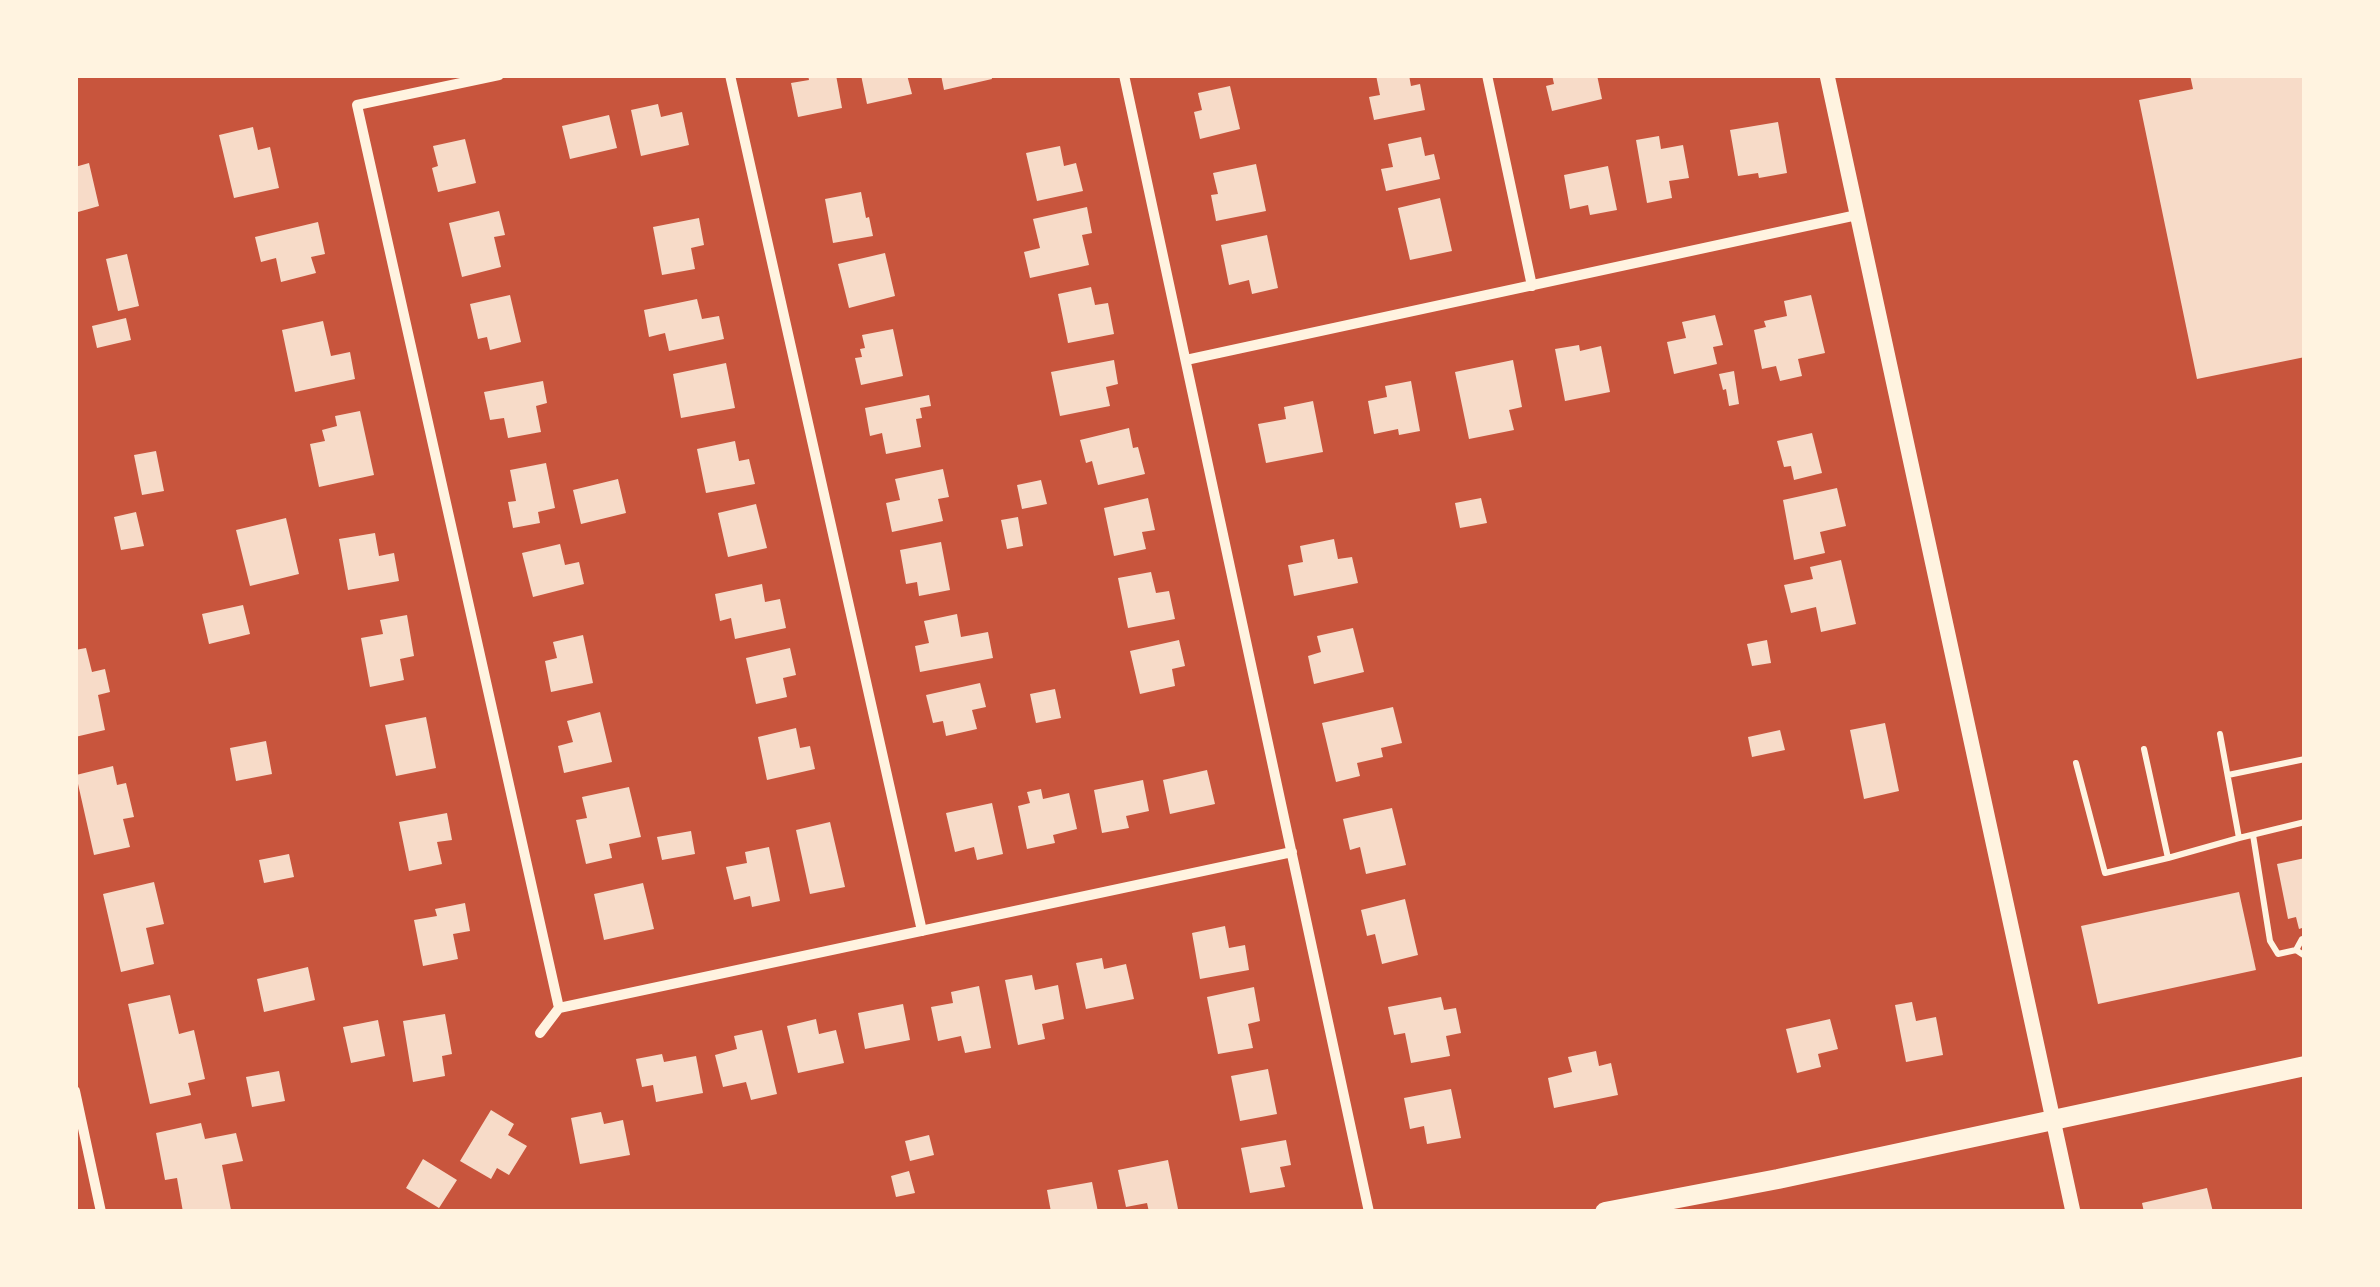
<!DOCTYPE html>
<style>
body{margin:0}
#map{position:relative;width:2380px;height:1287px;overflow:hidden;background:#c8553d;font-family:Overpass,sans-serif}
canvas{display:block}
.frame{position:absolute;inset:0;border:78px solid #fff3e0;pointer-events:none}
</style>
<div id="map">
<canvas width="2380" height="1287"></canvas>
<div class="frame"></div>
</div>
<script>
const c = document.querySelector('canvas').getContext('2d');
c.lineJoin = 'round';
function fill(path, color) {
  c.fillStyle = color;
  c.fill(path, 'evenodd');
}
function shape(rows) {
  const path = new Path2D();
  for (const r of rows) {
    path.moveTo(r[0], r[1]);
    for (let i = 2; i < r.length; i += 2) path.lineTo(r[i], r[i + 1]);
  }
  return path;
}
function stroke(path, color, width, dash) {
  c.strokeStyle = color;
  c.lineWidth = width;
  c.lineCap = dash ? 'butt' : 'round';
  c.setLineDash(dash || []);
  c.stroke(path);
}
fill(shape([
 [808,75,836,75,842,108,798,117,791,83,809,80],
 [861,75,907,75,912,94,867,104],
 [941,75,991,75,992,79,944,90],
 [1376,75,1409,75,1411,86,1420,84,1425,110,1374,120,1369,97,1380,95],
 [1552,75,1597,75,1602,99,1552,111,1546,86,1554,84],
 [2190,75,2305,75,2305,357,2197,379,2139,100,2193,89],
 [1230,86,1240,129,1200,139,1194,112,1202,110,1198,93],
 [658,104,661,117,682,112,689,145,641,156,631,110],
 [609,115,617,148,570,159,562,126],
 [1778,122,1787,173,1759,178,1758,173,1738,176,1730,130],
 [253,127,258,150,270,147,279,188,234,198,219,135],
 [1659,136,1661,149,1683,145,1689,178,1669,181,1672,198,1647,203,1636,140],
 [1421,137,1425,156,1434,154,1440,179,1386,191,1381,169,1393,167,1388,144],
 [465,139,476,183,438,192,432,168,438,166,433,146],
 [1060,146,1064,166,1076,163,1083,191,1037,201,1026,153],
 [89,163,99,206,78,212,75,200,75,167],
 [1256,164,1266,211,1216,221,1211,195,1218,194,1213,173],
 [1608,166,1617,210,1590,215,1588,205,1570,209,1564,175],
 [861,192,866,218,869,217,873,236,833,243,825,199],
 [1440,198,1452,251,1410,260,1398,208],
 [1087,207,1092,233,1082,235,1089,265,1030,278,1024,252,1040,248,1033,219],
 [499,211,505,235,494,237,501,267,462,277,449,223],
 [699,218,704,245,691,248,695,269,662,275,653,227],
 [318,222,325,254,311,257,316,273,281,282,276,258,261,262,255,237],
 [1267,235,1278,288,1252,294,1249,280,1229,285,1221,245],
 [885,253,895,296,849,308,838,264],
 [127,254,139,306,118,311,106,259],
 [1091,287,1095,305,1108,303,1114,334,1068,343,1058,294],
 [510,295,521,342,490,350,487,337,478,339,470,304],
 [1811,295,1825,353,1798,359,1802,376,1780,381,1776,366,1762,369,1754,330,1766,327,1764,321,1787,316,1784,301],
 [697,299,702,319,719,316,724,339,669,351,665,333,649,337,644,310],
 [1715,315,1723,345,1713,347,1717,364,1674,374,1667,342,1686,338,1682,322],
 [126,318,131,340,97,348,92,326],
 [323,321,331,356,350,352,355,379,295,392,282,330],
 [893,329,903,376,861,385,855,358,862,357,860,349,865,348,862,335],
 [1579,345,1580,351,1601,346,1610,392,1565,401,1555,349],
 [1114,360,1118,384,1106,387,1110,406,1060,416,1051,372],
 [1513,360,1522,407,1509,410,1514,430,1469,439,1455,372],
 [726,363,735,408,681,418,673,374],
 [1734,371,1739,404,1729,406,1726,389,1723,390,1719,374],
 [543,381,547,403,536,406,541,432,508,438,504,418,490,420,484,392],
 [1411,381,1420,431,1399,435,1398,429,1374,434,1368,401,1387,397,1385,386],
 [929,395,931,406,920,408,922,418,916,419,921,447,886,454,882,433,870,436,865,408],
 [1313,401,1323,452,1266,463,1258,424,1286,419,1284,407],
 [360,411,374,475,319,487,310,444,325,441,322,430,337,426,335,416],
 [1129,428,1133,448,1138,447,1145,474,1098,485,1092,461,1086,463,1080,440],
 [1812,433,1822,473,1794,480,1791,466,1784,467,1777,441],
 [735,441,739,461,749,459,755,484,706,493,697,449],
 [156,451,164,491,142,495,134,455],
 [546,463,555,508,538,512,540,523,513,528,508,502,516,501,510,470],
 [943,469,949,497,938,499,943,521,892,532,886,503,900,500,895,479],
 [618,479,626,513,581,524,573,490],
 [1041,480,1047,504,1022,509,1017,485],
 [1837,488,1846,526,1820,532,1825,553,1794,560,1783,500],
 [1148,498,1155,530,1142,532,1146,549,1114,556,1104,508],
 [1481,498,1487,523,1460,528,1455,503],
 [756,504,767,548,728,557,718,513],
 [136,512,144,546,121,550,114,517],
 [1018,517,1023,546,1007,549,1001,520],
 [286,518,299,574,250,586,236,530],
 [375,533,379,556,394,553,399,581,348,590,339,539],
 [1334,539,1338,559,1352,557,1358,583,1294,596,1288,565,1303,562,1300,546],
 [941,542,950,590,919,596,917,582,906,584,900,550],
 [560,544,565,565,579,562,584,584,533,597,522,553],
 [1841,560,1856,624,1821,632,1816,607,1791,613,1784,585,1813,579,1810,567],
 [1151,572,1156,593,1169,591,1175,619,1128,628,1118,578],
 [762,584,765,602,780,599,786,628,735,639,731,618,720,621,715,594],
 [243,605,250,634,209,644,202,614],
 [957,614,961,637,988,632,993,658,920,672,915,646,929,643,924,621],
 [407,615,414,656,400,659,404,680,370,687,361,638,383,634,380,620],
 [1353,628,1364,672,1314,684,1308,656,1321,652,1317,636],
 [583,635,593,683,551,692,545,661,557,658,553,642],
 [1179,640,1185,666,1172,669,1175,686,1140,694,1130,651],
 [1767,640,1771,663,1752,666,1747,644],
 [86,648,92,672,105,669,110,692,98,695,105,730,75,737,75,650],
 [790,648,796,675,783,678,787,697,756,704,746,658],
 [980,683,986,707,972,710,977,729,946,736,943,721,933,723,926,695],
 [1055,689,1061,718,1036,723,1030,694],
 [1393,707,1402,743,1381,748,1383,757,1357,763,1360,776,1336,782,1322,723],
 [600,712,612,762,564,773,558,746,573,742,567,721],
 [426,717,436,768,396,776,385,725],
 [1885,723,1899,791,1864,799,1850,730],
 [796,728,800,748,810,746,815,769,767,780,758,737],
 [1780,730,1785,750,1752,757,1748,737],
 [266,741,272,774,236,781,230,748],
 [113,766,117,785,126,783,134,817,123,819,130,847,94,855,76,775],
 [1207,770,1215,804,1170,814,1163,780],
 [1143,780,1149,811,1126,816,1129,828,1102,833,1094,790],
 [629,787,641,837,609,844,612,858,586,864,576,820,587,818,582,797],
 [1041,789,1043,799,1069,793,1077,829,1053,835,1055,843,1027,849,1018,806,1030,803,1027,792],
 [992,803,1003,854,977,860,974,847,955,852,946,813],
 [1392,808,1406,865,1366,874,1360,847,1350,850,1343,819],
 [447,813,452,840,437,842,442,864,409,871,399,822],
 [830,822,845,887,810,894,796,830],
 [691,831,695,854,662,860,657,837],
 [769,847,780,901,752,907,750,896,734,900,726,867,747,863,745,852],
 [289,854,294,877,264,883,259,860],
 [2305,858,2305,927,2299,929,2296,917,2288,919,2277,864],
 [154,882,164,924,146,928,154,964,121,972,103,894],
 [643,883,654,929,604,940,594,894],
 [2239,892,2256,970,2098,1004,2081,926],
 [1405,899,1418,955,1382,964,1375,934,1367,936,1361,910],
 [465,903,470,931,453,934,458,959,423,966,414,920,437,916,435,909],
 [1225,926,1229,948,1245,945,1249,970,1200,979,1192,933],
 [1102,958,1104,969,1126,964,1134,999,1086,1009,1076,963],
 [308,967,315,1000,264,1012,257,979],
 [1032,975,1035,990,1058,985,1064,1019,1042,1024,1045,1039,1018,1045,1005,980],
 [979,986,991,1048,965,1053,961,1036,938,1041,931,1007,953,1003,951,992],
 [1254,987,1260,1021,1248,1024,1253,1048,1218,1054,1207,997],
 [170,995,179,1034,194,1030,205,1079,188,1083,191,1095,150,1104,128,1004],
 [1441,997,1444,1010,1456,1008,1461,1033,1446,1036,1450,1056,1411,1063,1405,1033,1394,1035,1388,1007],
 [1912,1002,1916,1021,1936,1017,1943,1055,1906,1062,1895,1005],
 [903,1004,910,1040,865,1049,858,1013],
 [445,1014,452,1054,442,1056,445,1076,413,1082,403,1021],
 [816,1019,819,1034,836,1030,844,1063,798,1073,787,1026],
 [1830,1019,1838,1049,1818,1054,1821,1067,1797,1073,1786,1029],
 [378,1020,385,1056,351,1063,343,1027],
 [762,1030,777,1094,751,1100,746,1082,723,1087,715,1055,737,1049,734,1036],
 [1596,1051,1599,1066,1611,1063,1618,1095,1554,1108,1548,1078,1572,1072,1568,1057],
 [662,1054,664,1062,696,1056,703,1093,656,1102,653,1085,642,1087,636,1059],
 [1268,1069,1277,1114,1240,1121,1231,1076],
 [279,1071,285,1101,252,1107,246,1077],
 [1451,1089,1461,1138,1427,1144,1424,1126,1410,1129,1404,1098],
 [491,1110,514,1124,508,1135,527,1146,509,1175,497,1168,491,1179,460,1161],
 [601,1112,604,1124,623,1120,630,1155,580,1164,571,1118],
 [201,1123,205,1139,236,1133,243,1161,222,1165,231,1210,183,1212,177,1178,165,1180,156,1133],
 [929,1135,934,1155,910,1161,905,1141],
 [1286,1140,1291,1165,1280,1167,1285,1187,1250,1193,1241,1148],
 [423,1159,457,1180,439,1208,406,1188],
 [1168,1160,1178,1209,1149,1212,1147,1203,1126,1207,1118,1170],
 [909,1171,915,1193,896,1197,891,1176],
 [1092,1182,1098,1212,1051,1212,1047,1190],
 [2207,1188,2213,1212,2144,1212,2142,1203]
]), '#f7dbc8');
stroke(shape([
 [2076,763,2105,873,2168,858,2144,749],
 [2228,775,2305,759],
 [2253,835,2270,941,2278,954,2296,950,2302,939,2305,939],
 [2239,838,2305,822],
 [2168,858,2239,838,2220,734],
 [2296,950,2305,956]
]), '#fff3e0', 6);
stroke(shape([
 [499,75,357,105,559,1008,540,1033],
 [730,75,922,931],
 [1124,75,1369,1212],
 [1487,75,1532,286],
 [1186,360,1857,215],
 [559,1008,1292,852],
 [75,1091,101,1212]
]), '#fff3e0', 10);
stroke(shape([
 [1827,75,2073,1212]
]), '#fff3e0', 15);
stroke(shape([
 [1605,1212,1778,1179,2305,1066]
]), '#fff3e0', 20);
</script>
